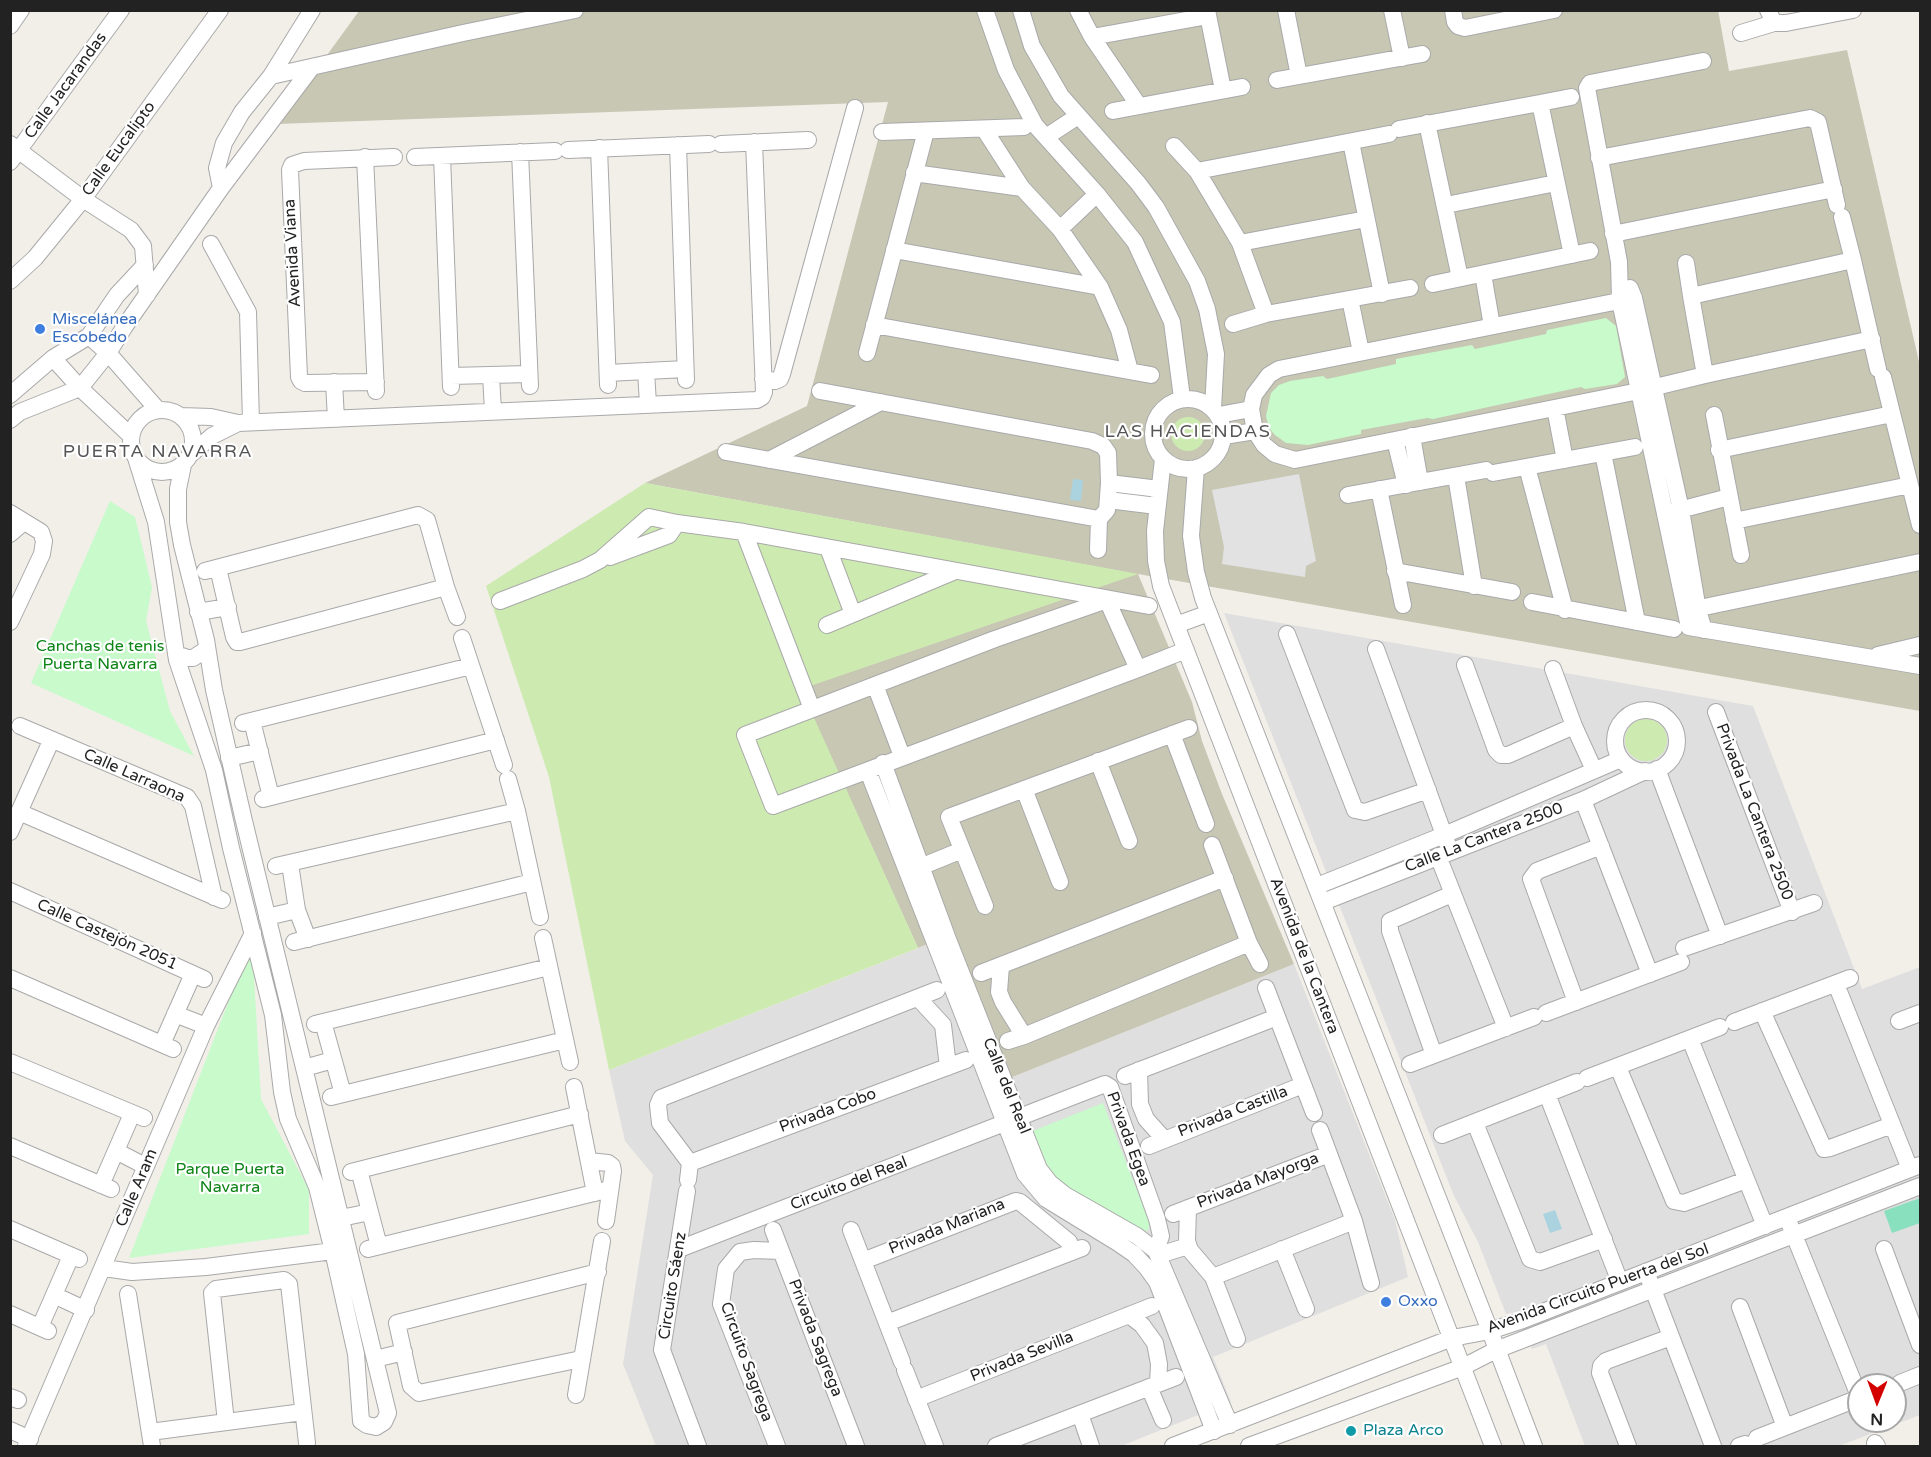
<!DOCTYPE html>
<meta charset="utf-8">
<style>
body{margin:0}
#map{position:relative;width:1931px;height:1457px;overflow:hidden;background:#f2efe9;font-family:"Varela Round",sans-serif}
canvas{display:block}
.frame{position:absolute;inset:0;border:12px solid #222;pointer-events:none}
.north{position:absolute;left:1847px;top:1373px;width:60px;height:60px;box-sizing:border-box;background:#fff;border:2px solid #a7a7a7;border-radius:50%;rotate:181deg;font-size:16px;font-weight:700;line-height:24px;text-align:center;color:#222}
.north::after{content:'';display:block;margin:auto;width:21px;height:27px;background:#d40000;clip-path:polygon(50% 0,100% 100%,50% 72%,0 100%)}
</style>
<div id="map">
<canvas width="1931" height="1457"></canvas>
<div class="frame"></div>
<div class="north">N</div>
</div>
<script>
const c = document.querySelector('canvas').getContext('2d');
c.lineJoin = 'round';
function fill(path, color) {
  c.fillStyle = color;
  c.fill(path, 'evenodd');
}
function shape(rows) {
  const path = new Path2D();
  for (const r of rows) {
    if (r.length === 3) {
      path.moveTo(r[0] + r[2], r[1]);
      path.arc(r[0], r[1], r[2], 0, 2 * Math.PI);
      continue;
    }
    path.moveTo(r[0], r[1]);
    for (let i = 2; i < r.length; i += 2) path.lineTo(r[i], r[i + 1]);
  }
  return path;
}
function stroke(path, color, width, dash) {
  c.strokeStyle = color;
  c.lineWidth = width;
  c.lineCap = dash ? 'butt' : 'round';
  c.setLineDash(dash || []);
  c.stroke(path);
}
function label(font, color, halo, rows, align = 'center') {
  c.font = font + ' "Varela Round",sans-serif';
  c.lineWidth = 4.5;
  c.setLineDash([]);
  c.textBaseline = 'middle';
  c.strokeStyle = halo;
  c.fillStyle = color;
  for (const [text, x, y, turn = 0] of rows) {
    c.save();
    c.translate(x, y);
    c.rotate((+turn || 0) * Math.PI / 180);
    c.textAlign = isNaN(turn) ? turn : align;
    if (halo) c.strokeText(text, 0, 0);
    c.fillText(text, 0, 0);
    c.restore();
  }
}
fill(shape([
 [1224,613,1753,706,1862,989,1920,967,1920,1415,1839,1446,1585,1446,1546,1344,1532,1349,1516,1312,1506,1314,1478,1242,1454,1196],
 [1859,1385,1895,1385,1895,1421,1859,1421],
 [954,934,1010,1078,1294,964,1395,1220,1408,1277,1213,1357,1231,1402,1121,1446,656,1446,623,1364,653,1175,625,1141,609,1070]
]), '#e0dfdf');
fill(shape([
 [1718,10,1729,71,1847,50,1920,366,1920,711,1138,574,1192,702,1202,741,1222,794,1294,964,1010,1078,953,934,918,948,800,689,1136,574,645,483,807,406,888,102,277,124,359,11]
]), '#c7c7b4');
fill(shape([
 [1188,434,17],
 [645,483,1138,574,801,689,918,948,609,1070,549,777,486,586],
 [1646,740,21]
]), '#cdebb0');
fill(shape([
 [1606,318,1616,326,1625,377,1617,384,1585,389,1581,387,1433,419,1427,418,1361,430,1361,434,1308,445,1286,443,1275,435,1269,428,1266,416,1271,393,1279,385,1290,381,1323,376,1327,379,1396,364,1396,359,1472,345,1475,349,1546,334,1547,330],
 [110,501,135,517,152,587,146,621,170,711,194,756,31,683],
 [252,941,261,1099,309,1190,309,1234,129,1258],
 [1103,1103,1150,1224,1148,1230,1144,1232,1070,1191,1045,1167,1030,1132]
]), '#c8facc');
fill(shape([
 [1920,1198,1920,1223,1892,1233,1884,1211]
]), '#88e0be');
fill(shape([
 [1299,474,1316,561,1306,566,1305,577,1222,564,1224,547,1212,490]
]), '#e2e2e2');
fill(shape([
 [1073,479,1083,480,1081,501,1070,500],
 [1555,1210,1562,1229,1550,1233,1543,1214]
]), '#aad3df');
const minor = shape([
 [985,10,1006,70,1035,125,1097,194,1135,242,1172,322,1182,398],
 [1021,10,1032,46,1061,96,1138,183,1156,207,1197,281,1207,309,1216,354,1213,408],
 [1078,10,1092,37,1139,106],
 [1207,10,1223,90],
 [1286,10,1299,76],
 [1392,10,1402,58],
 [1453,10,1455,22,1458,26,1465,28,1554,10],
 [1768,10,1774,23,1786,23,1853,10],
 [10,26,21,10],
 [1741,33,1774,23],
 [1092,37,1208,16],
 [1703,61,1590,83,1587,88,1619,262,1620,301,1689,627,1920,666],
 [271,76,463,33,575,10],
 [1277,80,1422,54],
 [1540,103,1571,97],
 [1113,111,1242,87],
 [1427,123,1460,278],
 [984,129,1022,188,1060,229,1100,287,1119,330,1130,371],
 [1399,129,1540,103,1572,255],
 [882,132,1024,127],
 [1046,137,1078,116],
 [1351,142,1382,294],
 [10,144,83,199,131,230,143,246,147,295],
 [721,144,808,140],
 [678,145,686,380],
 [1174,146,1197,171,1240,243,1266,314],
 [599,148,608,385],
 [568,150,709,144],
 [520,152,530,386],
 [442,156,451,387],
 [365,157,376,391],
 [415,157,555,151],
 [1599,158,1810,118,1818,122,1837,205],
 [10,162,121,10],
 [1197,171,1389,134],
 [914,173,1022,188],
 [221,188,312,67],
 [1446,205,1556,183],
 [1060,229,1097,194],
 [1613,234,1834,189],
 [1240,243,1366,219],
 [211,244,248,312,251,422],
 [894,250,1100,287],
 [1853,260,1878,369],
 [1686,263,1691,296],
 [1483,274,1492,326],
 [10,281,35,258,83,199,220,10],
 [1433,284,1590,251],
 [1630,288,1634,298,1681,510,1698,610,1704,630],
 [1634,298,1279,369,1269,375,1254,395,1251,409,1255,431,1264,445,1275,454,1295,460,1639,391,1705,375,1872,339],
 [1350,299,1361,352],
 [1233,324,1266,314,1410,288],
 [874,325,1151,375],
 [89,336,108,353,158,410],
 [867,353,926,131],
 [53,358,80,388,131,436],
 [646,371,648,404],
 [608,373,685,369],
 [491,375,493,411],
 [1705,375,1691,296,1853,260,1842,217],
 [451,376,529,374],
 [1883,377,1920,525],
 [763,379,775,381,780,379,782,374,855,108],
 [334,382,336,419],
 [376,382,305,383,301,381,299,377,290,170,292,165,304,161,394,157],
 [820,391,1092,441,1103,446,1108,453,1109,483,1107,510,1099,519,1098,550],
 [10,395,53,358,89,336,117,295,145,265],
 [1188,434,35],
 [1555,408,1565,460],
 [162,441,31],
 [1219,415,1251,409],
 [1714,415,1741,555],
 [181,416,211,417,238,423,757,400,762,397,764,392,754,142],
 [10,420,20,412,80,388,108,353,125,326,221,188,217,168,224,143,242,112,271,76,312,10],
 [1224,436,1255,431],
 [1412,436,1420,482],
 [1395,440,1406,485],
 [1719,450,1892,414],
 [726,452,1099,519],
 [1603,453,1637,622],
 [191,454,212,436,238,423],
 [1163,459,1155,531,1156,561,1161,586,1493,1446],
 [769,460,881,402],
 [137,461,156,522,177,660,214,770,231,848,273,1015,282,1092,288,1119,317,1187,333,1251,356,1354,361,1421,367,1425,376,1427,384,1422,388,1413,244,821,214,690,206,640,182,545,178,522,178,489,183,465],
 [1527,467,1565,610],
 [1196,468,1191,536,1196,572,1203,598,1490,1331,1534,1446],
 [1493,473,1635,447],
 [1456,476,1474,586],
 [1109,483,1159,489],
 [1379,489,1403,605],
 [1348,495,1486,470],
 [1108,500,1157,506],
 [1672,512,1729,497],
 [10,513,41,532,44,541,42,554,10,622],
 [1734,521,1910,485],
 [744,532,812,709],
 [10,534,24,522],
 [828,548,853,614],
 [610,557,669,535,677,523],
 [205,571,418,515,427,520,446,587,240,642,237,642,234,637,218,568],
 [1395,571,1512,592],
 [446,587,457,617],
 [500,601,583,569,600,560,649,517,677,523,744,532,1149,606],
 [1532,602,1674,629],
 [1690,610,1920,562],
 [198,612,228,607],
 [827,625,953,572],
 [1176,625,1209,613],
 [1287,634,1355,810,1365,812,1428,790],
 [462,638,504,765],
 [1376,649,1447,843],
 [176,654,188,658,193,658,207,649],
 [1878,655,1920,645],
 [1465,665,1496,750,1501,755,1508,755,1574,726],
 [1138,669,1107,600,995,639,745,735,773,806,1138,669,1186,650],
 [1553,669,1574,726,1594,770],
 [875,685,902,756],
 [1646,741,31],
 [1716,712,1792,912],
 [252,721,271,797],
 [243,723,471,666],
 [20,726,187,797,193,806,214,897],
 [1172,734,1206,824],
 [229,758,260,751],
 [1098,761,1129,841],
 [883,763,949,942,1039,1169,1050,1183,1065,1195,1137,1236,1156,1251,1230,1425],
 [1657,769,1720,936],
 [868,771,1025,1174,1046,1199,1118,1243,1134,1254,1147,1268,1157,1282,1214,1431],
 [508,779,517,811,540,917],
 [1024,789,1060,882],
 [263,799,496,740],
 [1583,800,1650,974],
 [19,812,222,900],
 [10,832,51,741],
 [1212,845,1249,943,1260,964],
 [1438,856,1506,1028],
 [290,864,297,910,308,939],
 [276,866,517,811],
 [913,870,962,850],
 [1317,886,1444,835,1621,759],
 [10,891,204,979],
 [1323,902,1583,800,1645,771],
 [985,906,949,817,1189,728],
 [267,917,297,910],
 [543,938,570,1062],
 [294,942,532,882],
 [1684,948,1814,903],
 [1001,966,999,992,1003,1002,1024,1036,1249,943],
 [981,973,1225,878],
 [10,978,173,1049],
 [1836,984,1910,1169],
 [1266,988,1314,1113],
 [918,998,943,1025,948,1067],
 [1576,1002,1531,879,1537,871,1601,846],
 [1762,1011,1824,1149,1830,1148,1892,1125],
 [1546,1013,1681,962],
 [175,1014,206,1026],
 [1899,1021,1920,1013],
 [323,1022,343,1094],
 [1734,1022,1850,978],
 [315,1024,549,967],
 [1690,1039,1765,1226],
 [1008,1041,1024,1036],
 [162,1044,193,974],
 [1434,1055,1390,931,1390,921,1452,894],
 [10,1062,144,1118],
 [1410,1064,1534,1017],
 [1618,1067,1674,1201,1684,1203,1746,1180],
 [304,1068,333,1060],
 [1139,1070,1140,1104,1146,1119,1164,1139],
 [1125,1076,1277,1017],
 [1587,1078,1720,1027],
 [574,1087,595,1193],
 [1547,1094,1620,1282],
 [331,1097,565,1040],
 [1475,1123,1530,1259,1540,1262,1604,1239],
 [1320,1130,1354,1221,1371,1283],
 [1442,1135,1577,1082],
 [10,1146,111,1189],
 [1149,1146,1303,1085],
 [116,1151,145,1166],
 [589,1161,608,1163,612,1166,613,1171,606,1221],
 [690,1163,966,1060],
 [359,1170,379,1246],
 [351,1172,580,1114],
 [688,1180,690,1163,660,1123,658,1105,661,1098,937,990],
 [101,1185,132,1114],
 [687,1191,662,1350,698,1446],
 [1188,1208,1187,1241,1190,1250,1213,1277,1237,1339],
 [1173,1214,1329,1154],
 [341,1218,370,1212],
 [1790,1225,1859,1396],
 [10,1229,79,1259],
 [773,1230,856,1446],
 [851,1230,902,1362],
 [368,1249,610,1189],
 [679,1249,1105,1084,1110,1087,1119,1112,1157,1219,1161,1236,1156,1251],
 [1282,1249,1306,1309],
 [1884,1249,1920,1345],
 [1159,1255,1188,1246],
 [863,1261,1016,1201,1020,1202,1069,1242,1073,1251],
 [104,1268,132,1272,206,1267,333,1251],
 [1213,1277,1354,1221],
 [1649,1279,1713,1446],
 [128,1294,152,1446],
 [54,1295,86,1310],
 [1740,1307,1785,1427],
 [10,1314,48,1331],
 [1129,1315,1142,1325,1155,1343,1159,1364,1158,1384],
 [887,1323,1082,1248],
 [40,1327,71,1256],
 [375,1359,404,1352],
 [581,1359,419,1393,411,1386,397,1323,598,1272],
 [905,1370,935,1446],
 [1900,1383,1920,1375],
 [1149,1387,1163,1420],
 [576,1395,602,1241],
 [10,1397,18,1400],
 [916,1399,1152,1306],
 [1080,1414,1091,1446],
 [226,1422,212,1293,216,1289,284,1280,289,1284,307,1443],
 [10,1430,30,1439],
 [150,1432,303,1412],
 [1757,1438,1859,1398],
 [1875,1443,1877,1446],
 [26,1446,206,1026,253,933],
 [777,1446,721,1304,726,1269,740,1252,754,1250,781,1251],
 [996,1446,1176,1377],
 [1173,1446,1452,1338,1490,1331,1520,1321,1920,1165],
 [1249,1446,1463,1367,1496,1350,1920,1186],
 [1628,1446,1600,1373,1601,1366,1606,1361,1671,1337],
 [1739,1446,1745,1444]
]);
stroke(minor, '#a9a9a9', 18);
stroke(minor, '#fff', 16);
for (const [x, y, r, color] of [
 [40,329,6,"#3f7fe0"],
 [1386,1302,6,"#3f7fe0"],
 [1351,1431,6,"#0f9aa8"]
]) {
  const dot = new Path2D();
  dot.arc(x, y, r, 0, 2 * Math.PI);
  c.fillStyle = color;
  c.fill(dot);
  stroke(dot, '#fff', 2);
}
label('16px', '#222', '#fff', [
 ["Calle Jacarandas",66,86,-54],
 ["Calle Eucalipto",119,149,-54],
 ["Avenida Viana",293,253,-93],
 ["Calle Larraona",134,776,24],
 ["Privada La Cantera 2500",1754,812,69],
 ["Calle La Cantera 2500",1484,838,-21],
 ["Calle Castejón 2051",107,935,24],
 ["Avenida de la Cantera",1304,956,69],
 ["Calle del Real",1006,1086,68],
 ["Privada Cobo",828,1111,-20],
 ["Privada Castilla",1233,1112,-21],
 ["Privada Egea",1128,1139,70],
 ["Privada Mayorga",1258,1181,-21],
 ["Circuito del Real",849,1184,-21],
 ["Calle Aram",137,1188,-67],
 ["Privada Mariana",947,1227,-22],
 ["Circuito Sáenz",673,1286,-81],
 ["Avenida Circuito Puerta del Sol",1598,1289,-20],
 ["Privada Sagrega",815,1338,69],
 ["Privada Sevilla",1022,1357,-22],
 ["Circuito Sagrega",746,1362,70]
]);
label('16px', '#366cbe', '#fff', [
 ["Miscelánea",52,320],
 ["Escobedo",52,338],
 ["Oxxo",1398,1302]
], 'left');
label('16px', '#0c8416', '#fff', [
 ["Canchas de tenis",100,647],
 ["Puerta Navarra",100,665],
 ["Parque Puerta",230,1170],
 ["Navarra",230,1188]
]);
label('16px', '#0d838f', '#fff', [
 ["Plaza Arco",1363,1431]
], 'left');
c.letterSpacing = '1.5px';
label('18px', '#555', '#fff', [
 ["LAS HACIENDAS",1188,432],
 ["PUERTA NAVARRA",158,452]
]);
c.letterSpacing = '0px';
</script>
